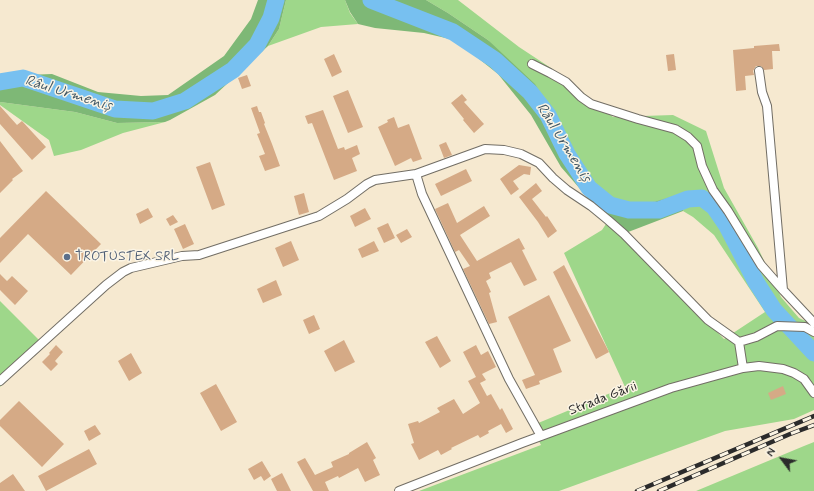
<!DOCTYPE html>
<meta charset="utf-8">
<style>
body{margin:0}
#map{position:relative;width:814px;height:491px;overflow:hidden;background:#f6e9d0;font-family:Mynerve,sans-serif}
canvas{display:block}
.north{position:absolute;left:762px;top:439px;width:40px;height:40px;-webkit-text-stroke:3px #fcf5e5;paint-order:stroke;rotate:302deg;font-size:11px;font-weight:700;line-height:16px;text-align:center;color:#2b2b2b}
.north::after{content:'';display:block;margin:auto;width:14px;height:18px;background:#2b2b2b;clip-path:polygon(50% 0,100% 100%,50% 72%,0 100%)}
</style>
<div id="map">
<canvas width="814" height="491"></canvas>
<div class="north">N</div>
</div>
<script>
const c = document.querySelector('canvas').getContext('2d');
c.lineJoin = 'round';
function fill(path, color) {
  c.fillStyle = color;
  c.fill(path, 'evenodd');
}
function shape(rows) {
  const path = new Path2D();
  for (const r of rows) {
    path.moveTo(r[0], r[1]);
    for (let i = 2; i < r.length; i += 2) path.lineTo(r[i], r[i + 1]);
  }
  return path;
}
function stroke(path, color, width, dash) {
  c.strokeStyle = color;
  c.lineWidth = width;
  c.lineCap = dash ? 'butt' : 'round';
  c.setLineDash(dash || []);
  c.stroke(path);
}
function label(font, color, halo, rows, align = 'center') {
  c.font = font + ' Mynerve,sans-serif';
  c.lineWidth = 3;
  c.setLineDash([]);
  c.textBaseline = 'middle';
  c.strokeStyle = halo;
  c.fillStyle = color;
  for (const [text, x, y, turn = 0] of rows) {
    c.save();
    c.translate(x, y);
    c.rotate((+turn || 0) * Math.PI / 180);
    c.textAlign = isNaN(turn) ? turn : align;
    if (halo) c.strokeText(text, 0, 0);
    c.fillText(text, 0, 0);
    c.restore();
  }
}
fill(shape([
 [286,0,345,0,350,13,358,24,321,27,268,46,279,29],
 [426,0,458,0,519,47,560,74,613,117,673,115,706,131,724,188,758,248,781,297,799,318,814,325,814,410,794,419,725,431,559,491,419,491,541,445,531,426,625,387,564,253,602,230,608,221,623,234,724,339,765,312,714,235,693,217,683,211,684,208,675,196,639,206,621,204,609,196,591,181,571,144,488,40,448,13],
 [0,102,75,112,117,123,165,122,123,133,81,150,54,156,49,140,0,105],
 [0,301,41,342,33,356,0,387],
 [814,442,814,491,696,491,804,446]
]), '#9ed78a');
fill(shape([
 [258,0,286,0,279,29,268,46,215,95,170,120,165,122,117,123,75,112,0,102,0,76,52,74,98,92,141,96,168,95,224,56,251,19],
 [345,0,426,0,448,13,488,40,535,84,571,144,591,181,609,196,621,204,639,206,674,196,684,208,683,211,623,234,608,221,561,167,531,115,498,74,469,51,450,39,424,33,375,28,358,24,350,12]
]), '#7eb876');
stroke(shape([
 [371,0,453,32,495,60,530,92,548,115,567,154,589,188,610,205,629,210,659,210,688,199,702,198,714,207,727,226,756,282,774,310,814,353],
 [0,82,23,78,115,109,153,111,185,101,233,70,257,45,271,18,276,0]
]), '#77c0f0', 17);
fill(shape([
 [779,44,780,51,772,51,773,69,764,70,761,66,756,66,753,71,754,75,745,76,746,90,736,91,733,50,754,48,754,46],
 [334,54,342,72,332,77,324,59],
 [674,54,676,70,668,71,666,55],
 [247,75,251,86,242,89,238,78],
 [348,90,363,127,348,133,333,96],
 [462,94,467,100,464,102,484,124,474,133,463,120,464,119,451,103],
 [0,106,17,125,22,121,46,147,32,160,0,124],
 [257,106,259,112,261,112,265,123,264,124,272,144,280,166,265,171,259,156,265,154,257,134,260,133,251,108],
 [323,110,338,149,344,147,345,150,357,145,360,154,352,158,357,171,334,180,312,123,308,124,305,116],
 [394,117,398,128,409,124,422,159,413,162,411,158,395,166,378,127,388,122,387,120],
 [0,141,23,171,12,179,13,180,0,193],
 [446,142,452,155,444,158,439,145],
 [210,162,225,205,212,210,196,167],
 [519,165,531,167,530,175,524,174,513,181,519,189,511,195,500,179],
 [466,169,472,181,441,196,435,184],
 [536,183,542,191,532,199,546,217,547,216,557,231,548,238,538,222,519,197],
 [46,191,101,244,71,275,28,234,0,263,0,238],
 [304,193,309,212,299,215,294,196],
 [448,203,457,223,484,206,490,216,460,235,477,261,519,238,525,249,522,250,537,280,524,286,511,262,489,273,491,278,486,281,491,292,489,293,497,322,489,324,463,269,470,266,459,250,455,252,435,209],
 [148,208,153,217,140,224,136,214],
 [365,208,371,219,355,227,350,216],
 [173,215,178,222,170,226,166,219],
 [388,223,395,238,384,243,377,228],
 [185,224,194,244,183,249,174,229],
 [407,229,412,237,401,243,396,235],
 [291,241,299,260,283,267,275,248],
 [374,241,379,251,362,258,358,249],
 [564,265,609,352,596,359,553,272],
 [0,274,7,281,12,276,28,291,15,305,0,290],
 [276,280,282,295,263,303,257,289],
 [549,295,571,341,553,349,562,372,539,381,540,384,526,389,522,380,535,375,508,317],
 [314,315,320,329,309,334,303,320],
 [437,336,451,361,440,368,425,342],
 [344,340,355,362,335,372,324,351],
 [56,345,63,352,55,361,58,364,51,371,42,362,50,354,49,353],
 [476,345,481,355,488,351,496,367,482,374,486,380,480,383,487,396,491,394,500,410,502,408,513,429,506,433,501,424,488,431,489,433,480,438,478,435,451,448,452,449,441,455,438,450,419,460,411,444,414,443,408,424,418,421,419,423,440,412,437,408,454,399,463,414,480,403,468,381,476,377,463,352],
 [131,353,142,373,129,381,118,361],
 [216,384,237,422,221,431,200,393],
 [783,386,786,394,771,400,768,393],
 [19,401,64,444,42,467,0,426,0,420],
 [95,425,101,434,89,441,84,431],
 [367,442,376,458,373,460,380,475,365,482,358,468,339,478,338,476,325,482,329,491,313,491,297,462,305,458,315,475,333,467,331,462,349,454,349,453],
 [89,449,97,464,46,491,38,476],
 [262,461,271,476,264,481,261,476,254,480,248,469],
 [282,473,291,491,277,491,271,479],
 [13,474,25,491,0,491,0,483]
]), '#d5aa86');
const minor = shape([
 [532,64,550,73,566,82,581,97,591,104,638,119,675,129,688,137,697,146,702,166,713,190,728,211,761,265,783,290,814,323],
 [759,71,762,92,767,106,783,290],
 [416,174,422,194,509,379,541,436],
 [739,342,756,337,777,326,805,327,814,332],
 [0,381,106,285,123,272,131,268,182,256,199,255,319,216,347,199,367,184,375,180,416,174,485,149,504,150,521,154,539,163,553,178,567,190,591,206,608,220,624,234,708,320,739,342,743,368],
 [399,491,522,443,671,388,743,368,759,366,783,369,794,373,804,379,814,393]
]);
stroke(minor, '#726e65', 10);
stroke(minor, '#fff', 8);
const rail = shape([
 [637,491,814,416],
 [659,491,790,434,814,425]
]);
stroke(rail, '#2b2b2b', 4.5);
stroke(rail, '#fcf5e5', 3, [9]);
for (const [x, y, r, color] of [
 [67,257,4,"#5c6f8a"]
]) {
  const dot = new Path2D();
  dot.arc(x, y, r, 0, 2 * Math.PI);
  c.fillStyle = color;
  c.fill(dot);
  stroke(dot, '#fcf5e5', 1.5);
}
label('14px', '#4e5e75', '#fcf5e5', [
 ["TROTUSTEX SRL",75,257]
], 'left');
label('14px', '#2b2b2b', '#fcf5e5', [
 ["Strada Gării",603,399,-21]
]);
label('italic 15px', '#425866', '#fcf5e5', [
 ["Râul Urmeniș",68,94,17],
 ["Râul Urmeniș",563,143,58]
]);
</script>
